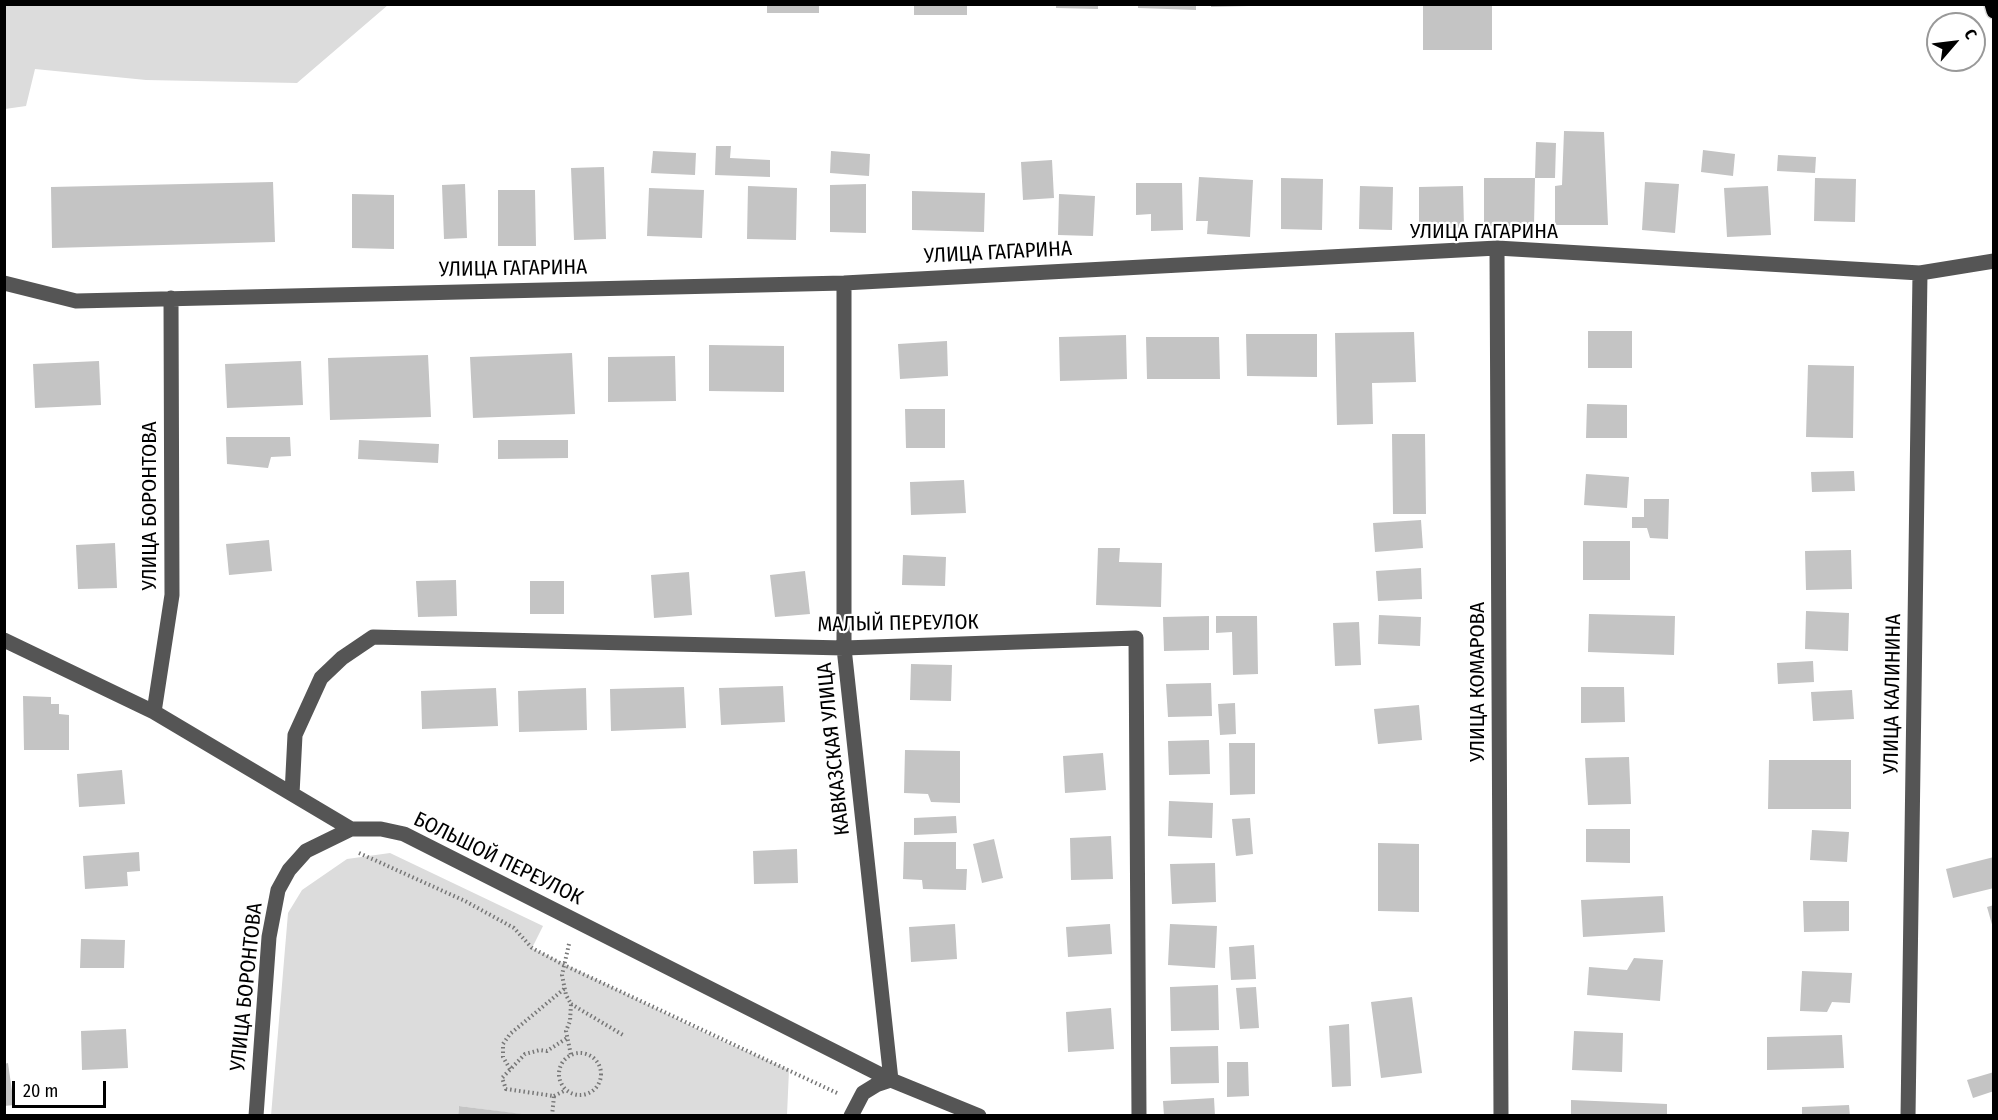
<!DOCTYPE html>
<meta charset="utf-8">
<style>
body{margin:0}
#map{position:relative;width:1998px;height:1120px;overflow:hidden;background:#fff;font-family:"Fira Sans Condensed",sans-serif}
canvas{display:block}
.frame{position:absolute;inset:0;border:6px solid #000;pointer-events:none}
.north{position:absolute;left:1926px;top:12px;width:60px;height:60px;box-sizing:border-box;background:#fff;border:2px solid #999;border-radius:50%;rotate:62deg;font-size:16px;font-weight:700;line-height:24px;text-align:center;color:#000}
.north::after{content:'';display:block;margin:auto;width:21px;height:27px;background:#000;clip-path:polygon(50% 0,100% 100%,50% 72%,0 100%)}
.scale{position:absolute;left:12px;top:1081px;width:94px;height:27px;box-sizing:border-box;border:3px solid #000;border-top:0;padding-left:8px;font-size:18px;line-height:21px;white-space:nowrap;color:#000;-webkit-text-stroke:4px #fff;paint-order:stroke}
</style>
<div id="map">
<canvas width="1998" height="1120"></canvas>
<div class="frame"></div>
<div class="north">С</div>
<div class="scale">20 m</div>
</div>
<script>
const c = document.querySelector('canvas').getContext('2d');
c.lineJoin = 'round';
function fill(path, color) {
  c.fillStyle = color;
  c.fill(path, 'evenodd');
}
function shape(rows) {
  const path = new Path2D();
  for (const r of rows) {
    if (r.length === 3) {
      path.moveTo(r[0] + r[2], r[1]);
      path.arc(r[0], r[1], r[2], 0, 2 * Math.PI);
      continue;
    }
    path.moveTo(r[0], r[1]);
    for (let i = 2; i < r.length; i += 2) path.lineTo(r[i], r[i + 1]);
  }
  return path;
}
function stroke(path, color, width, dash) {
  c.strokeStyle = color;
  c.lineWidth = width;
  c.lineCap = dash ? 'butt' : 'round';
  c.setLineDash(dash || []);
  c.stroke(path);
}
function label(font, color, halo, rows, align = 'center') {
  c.font = font + ' "Fira Sans Condensed",sans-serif';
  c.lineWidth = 4.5;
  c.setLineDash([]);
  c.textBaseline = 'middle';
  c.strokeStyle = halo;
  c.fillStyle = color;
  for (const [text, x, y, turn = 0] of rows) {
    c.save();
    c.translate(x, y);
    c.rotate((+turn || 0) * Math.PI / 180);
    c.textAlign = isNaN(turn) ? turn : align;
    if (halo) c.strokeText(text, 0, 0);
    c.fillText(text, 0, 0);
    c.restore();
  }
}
fill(shape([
 [4,5,5,4,388,5,297,83,146,80,35,69,26,106,5,109],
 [390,853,543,926,532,948,716,1038,789,1070,787,1115,534,1116,459,1106,458,1115,271,1116,288,913,302,890,347,859]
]), '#dcdcdc');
fill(shape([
 [767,4,819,4,819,13,767,13],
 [914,4,967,4,967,15,914,15],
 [1056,4,1098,4,1098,9,1056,8],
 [1138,4,1196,4,1196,10,1138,8],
 [1211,4,1249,4,1249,6,1211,7],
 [1423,5,1492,5,1492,50,1423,50],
 [1564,131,1604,132,1608,225,1555,225,1555,186,1562,185],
 [1536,142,1556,143,1555,178,1535,178],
 [716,146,731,146,730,158,770,160,770,177,715,175],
 [1703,150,1735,154,1733,176,1701,172],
 [653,151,696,153,695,175,651,173],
 [831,151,870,154,869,176,830,173],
 [1778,155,1816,157,1815,173,1777,171],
 [1052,160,1054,198,1023,200,1021,162],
 [604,167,606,239,574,240,571,168],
 [1199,177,1253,180,1250,237,1207,234,1208,221,1196,221],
 [1281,178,1323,179,1322,230,1281,229],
 [1484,178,1535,178,1534,226,1484,226],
 [1815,178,1856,179,1855,222,1814,221],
 [273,182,275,242,52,248,51,187],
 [1645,182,1679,184,1675,233,1642,230],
 [1136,183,1182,183,1183,230,1151,231,1151,214,1136,215],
 [465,184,467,238,444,239,442,185],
 [866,184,866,233,830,232,830,185],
 [748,186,797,188,796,240,747,239],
 [1360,186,1393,187,1392,230,1359,229],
 [1463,186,1464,228,1419,228,1419,187],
 [1768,186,1771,235,1727,237,1724,188],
 [649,188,704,190,702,238,647,236],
 [498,190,535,190,536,246,498,246],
 [912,191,985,193,984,232,912,230],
 [352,194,394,195,394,249,352,248],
 [1059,194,1095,196,1093,236,1058,235],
 [1588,331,1632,331,1632,368,1588,368],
 [1414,332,1416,382,1372,383,1373,424,1337,425,1335,333],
 [1246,334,1317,334,1317,377,1247,376],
 [1126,335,1127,379,1060,381,1059,337],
 [1146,337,1219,337,1220,379,1147,379],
 [947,341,948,376,900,379,898,344],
 [709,345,784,346,784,392,709,391],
 [572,353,575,414,473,418,470,357],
 [428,355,431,417,330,420,328,358],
 [675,356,676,401,608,402,608,357],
 [99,361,101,405,35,408,33,364],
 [301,361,303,405,227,408,225,364],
 [1808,365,1854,366,1853,438,1806,437],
 [1587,404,1627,405,1627,438,1586,438],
 [905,409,945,409,945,448,906,448],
 [1392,434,1425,434,1426,514,1393,514],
 [226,437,290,437,291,456,271,457,268,468,227,464],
 [359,440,439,444,438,463,358,459],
 [498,440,568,440,568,458,498,459],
 [1854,471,1855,491,1812,492,1811,472],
 [1586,474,1629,477,1627,508,1584,505],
 [964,480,966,513,911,515,910,482],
 [1644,499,1669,499,1668,539,1650,538,1647,528,1632,528,1632,517,1644,517],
 [1421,520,1423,548,1375,552,1373,523],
 [269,540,272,571,229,575,226,544],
 [1583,541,1630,541,1630,580,1583,580],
 [115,543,117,588,78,589,76,545],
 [1098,548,1120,548,1119,562,1162,563,1161,607,1096,605],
 [1851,550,1852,589,1806,590,1805,551],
 [903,555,946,557,945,586,902,585],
 [1421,568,1422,599,1378,601,1376,571],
 [805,571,810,614,775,617,770,575],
 [689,572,692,615,654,618,651,575],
 [456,580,457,616,418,617,416,581],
 [530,581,564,581,564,614,530,614],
 [1806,611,1849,613,1848,651,1805,649],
 [1589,614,1675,616,1674,655,1588,652],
 [1379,615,1421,617,1420,646,1378,644],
 [1209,616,1209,650,1164,651,1163,617],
 [1216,616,1257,616,1258,674,1233,675,1232,632,1216,633],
 [1359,622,1361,665,1335,666,1333,623],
 [1813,661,1814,682,1778,684,1777,663],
 [911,664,952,665,951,701,910,700],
 [1211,683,1212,716,1168,717,1166,684],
 [783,686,785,722,721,725,719,688],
 [684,687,686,728,611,731,610,689],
 [1581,687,1624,687,1625,722,1581,723],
 [496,688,498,726,422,729,421,691],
 [586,688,587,730,519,732,518,691],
 [1852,690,1854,719,1813,721,1811,692],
 [23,696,51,697,51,704,59,704,59,714,69,715,69,750,24,750],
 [1235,703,1236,734,1220,735,1218,704],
 [1419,705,1422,740,1378,744,1374,709],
 [1209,740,1210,774,1169,775,1168,741],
 [1229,743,1255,743,1255,794,1230,795],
 [905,750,960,751,960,803,931,802,928,794,904,793],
 [1103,753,1106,790,1065,793,1063,756],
 [1629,757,1631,804,1588,805,1585,758],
 [1769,760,1851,760,1851,809,1768,809],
 [122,770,125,804,79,807,77,774],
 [1169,801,1213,803,1212,838,1168,836],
 [956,816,957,833,914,835,914,818],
 [1250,818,1253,854,1236,856,1232,819],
 [1586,829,1630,829,1630,863,1586,862],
 [1812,830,1849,832,1847,862,1810,860],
 [1111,836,1113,879,1071,880,1070,838],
 [994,839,1003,878,982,883,973,844],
 [904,842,956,842,956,869,967,869,966,890,923,889,922,880,903,879],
 [1378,843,1419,844,1419,912,1378,911],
 [797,849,798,883,754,884,753,851],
 [139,852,140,871,127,872,128,886,85,889,83,856],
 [1994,857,1994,888,1953,898,1946,869],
 [1215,863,1216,902,1172,904,1170,864],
 [1663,896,1665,932,1583,937,1581,900],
 [1803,901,1849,901,1849,931,1804,932],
 [1994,905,1994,927,1993,928,1987,907],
 [955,924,957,959,911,962,909,927],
 [1110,924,1112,954,1068,957,1066,927],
 [1170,924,1217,926,1215,968,1168,965],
 [81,939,125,940,124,968,80,968],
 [1254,945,1256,979,1231,980,1229,947],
 [1634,958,1663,960,1660,1001,1587,995,1589,967,1627,970],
 [1802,971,1852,973,1850,1003,1832,1002,1827,1012,1800,1011],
 [1218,985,1219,1030,1171,1031,1170,987],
 [1256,987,1259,1028,1240,1029,1236,988],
 [1412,997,1422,1073,1381,1078,1371,1002],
 [1111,1008,1114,1049,1068,1052,1066,1012],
 [1349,1024,1351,1086,1332,1087,1329,1026],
 [126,1029,128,1068,82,1070,81,1031],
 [1574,1031,1623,1033,1622,1072,1572,1070],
 [1842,1035,1844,1068,1767,1070,1767,1037],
 [1218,1046,1219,1083,1171,1084,1170,1047],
 [1227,1062,1248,1062,1249,1096,1227,1097],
 [8,1063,14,1105,4,1106,4,1064],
 [1994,1072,1994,1091,1973,1098,1967,1080],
 [1214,1098,1215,1116,1164,1116,1163,1101],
 [1571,1100,1667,1104,1667,1116,1571,1116],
 [1849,1105,1850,1116,1802,1116,1802,1107],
 [459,1106,522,1114,522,1116,458,1116]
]), '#c4c4c4');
const major = shape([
 [1992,4,1994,11]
]);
stroke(major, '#dbdbdb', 18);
stroke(shape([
 [359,853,465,901,514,928,532,948,564,965,839,1094],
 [569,944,562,975,566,995,571,1004,570,1021,566,1031,571,1055],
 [571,1004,623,1035],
 [580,1074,21],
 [510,1069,503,1057,503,1044,510,1034,564,989],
 [554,1096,566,1090],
 [552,1116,554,1096,506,1089,502,1078,525,1054,540,1050,547,1051,567,1038]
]), '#777', 4, [1.5, 3]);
stroke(shape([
 [1497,248,1501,1116],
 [4,283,76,301,844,283,1497,248,1920,273,1994,261],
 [844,283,844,648,891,1080],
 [4,640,154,712,351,829,381,829,404,834,891,1080,979,1116],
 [154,712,172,595,171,298],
 [292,794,295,735,321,678,342,658,373,637,844,648,1136,638,1139,1116],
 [256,1116,269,937,278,890,289,870,306,851,351,829],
 [851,1116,863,1093,876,1085,891,1080],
 [1908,1116,1920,273]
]), '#555', 15);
stroke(major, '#000', 15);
label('21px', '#000', '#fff', [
 ["УЛИЦА ГАГАРИНА",1484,232],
 ["УЛИЦА ГАГАРИНА",998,253,-3],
 ["УЛИЦА ГАГАРИНА",513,269,-1],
 ["УЛИЦА БОРОНТОВА",150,506,-90],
 ["МАЛЫЙ ПЕРЕУЛОК",898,624,-1],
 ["УЛИЦА КОМАРОВА",1478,682,-90],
 ["УЛИЦА КАЛИНИНА",1893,694,-89],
 ["КАВКАЗСКАЯ УЛИЦА",834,749,-96],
 ["БОЛЬШОЙ ПЕРЕУЛОК",498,859,26],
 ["УЛИЦА БОРОНТОВА",247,987,-84]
]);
</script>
